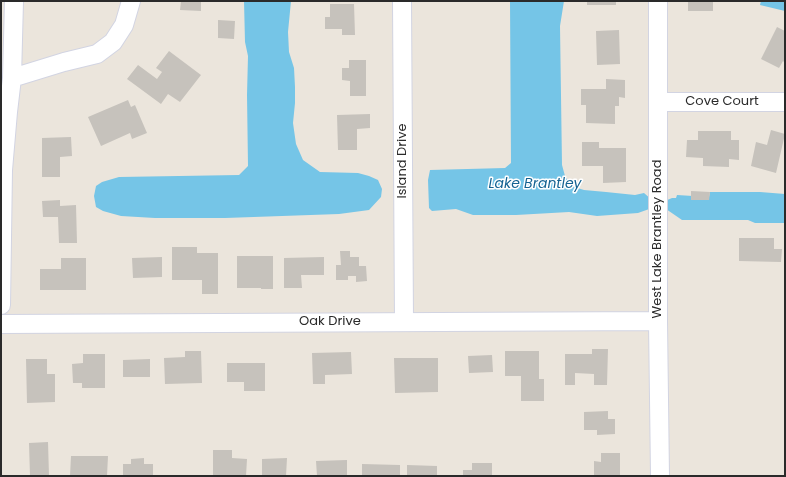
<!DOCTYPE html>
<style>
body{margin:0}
#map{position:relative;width:786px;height:477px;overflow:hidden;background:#ebe5dc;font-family:Poppins,sans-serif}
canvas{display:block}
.frame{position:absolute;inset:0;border:2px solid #2a2a2a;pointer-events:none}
</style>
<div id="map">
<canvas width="786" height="477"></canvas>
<div class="frame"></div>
</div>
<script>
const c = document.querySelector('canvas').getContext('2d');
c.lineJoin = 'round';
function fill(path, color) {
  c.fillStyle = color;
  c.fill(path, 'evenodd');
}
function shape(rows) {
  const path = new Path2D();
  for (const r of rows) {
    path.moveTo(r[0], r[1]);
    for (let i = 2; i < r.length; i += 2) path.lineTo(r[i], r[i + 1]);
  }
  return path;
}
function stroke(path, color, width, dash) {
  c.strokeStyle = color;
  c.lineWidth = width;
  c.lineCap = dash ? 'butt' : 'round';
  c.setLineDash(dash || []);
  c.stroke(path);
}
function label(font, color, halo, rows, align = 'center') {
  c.font = font + ' Poppins,sans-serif';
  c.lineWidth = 3;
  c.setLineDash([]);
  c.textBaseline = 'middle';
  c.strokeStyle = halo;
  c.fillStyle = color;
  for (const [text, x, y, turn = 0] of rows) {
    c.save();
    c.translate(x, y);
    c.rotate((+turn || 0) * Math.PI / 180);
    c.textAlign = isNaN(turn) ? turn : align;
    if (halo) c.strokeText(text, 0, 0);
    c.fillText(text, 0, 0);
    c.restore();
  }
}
fill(shape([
 [244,1,291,1,288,32,289,52,294,68,295,87,295,103,293,123,296,144,303,160,320,172,358,173,369,176,378,180,382,189,381,197,369,210,339,214,225,218,155,218,121,216,103,211,96,207,94,196,96,186,102,182,119,177,239,175,248,166,247,95,248,56,245,42],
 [510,1,564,1,560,26,562,165,565,176,571,186,584,190,606,192,635,195,644,193,652,200,665,201,672,198,676,198,677,195,709,197,710,192,760,192,785,194,785,223,755,223,748,220,682,220,666,209,652,208,638,213,597,216,569,212,516,215,473,215,456,209,432,211,429,208,428,180,430,170,505,168,511,163],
 [761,1,785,1,785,11,760,5]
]), '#75c5e7');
fill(shape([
 [181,1,201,1,201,11,180,10],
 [587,1,616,1,616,5,587,5],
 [688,1,713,1,713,11,688,11],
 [330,4,354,4,355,35,342,35,342,29,325,29,325,17,330,17],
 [218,20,235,21,234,39,218,38],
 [777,27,785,31,785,63,783,61,779,68,761,59],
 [619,30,620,64,597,65,596,31],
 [169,51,201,75,180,102,168,94,161,104,127,79,138,65,157,79,162,72,156,68],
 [349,60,366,60,366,96,350,96,350,81,342,80,342,68,349,68],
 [606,79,625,80,625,98,619,97,619,106,615,106,615,124,586,123,586,105,581,105,581,89,606,89],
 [128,100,131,107,135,105,147,133,132,139,130,133,101,146,88,117],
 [370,114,370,128,357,129,357,150,338,150,337,115],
 [771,130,785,134,776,173,751,166,756,142,767,145],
 [698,131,731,131,731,140,739,140,739,160,729,159,729,167,703,166,703,158,686,157,687,140,698,140],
 [71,137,72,156,60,157,60,177,42,177,42,138],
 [582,142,599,142,599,148,626,148,626,182,603,183,603,166,582,166],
 [691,191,710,192,709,200,691,200],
 [60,200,60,206,76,205,77,243,59,243,58,217,43,217,42,201],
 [739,238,774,238,774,249,782,249,781,262,739,261],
 [172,247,197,247,197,253,218,253,218,294,202,294,202,280,172,280],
 [340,251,350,251,350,257,359,257,359,266,366,266,367,281,356,282,356,276,348,276,348,280,336,280,336,265,341,265],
 [237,256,273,256,273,289,261,289,261,288,237,288],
 [162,257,162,277,133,278,132,258],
 [324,257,324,275,301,275,302,288,284,288,284,258],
 [61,258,86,258,86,290,40,290,40,269,61,269],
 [592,349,608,349,607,385,594,385,594,374,575,373,575,385,565,385,565,354,592,354],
 [185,351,201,351,202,383,165,384,164,358,185,357],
 [505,351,539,351,539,379,544,379,544,401,521,401,521,376,505,376],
 [351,352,352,374,325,375,325,384,313,384,312,353],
 [83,354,105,354,105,388,82,388,82,383,73,383,72,364,83,363],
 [492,355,493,372,469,373,468,356],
 [394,358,438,358,438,392,395,393],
 [26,359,47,359,47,374,55,374,55,402,27,403],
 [150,359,150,377,123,377,123,360],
 [227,363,265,363,265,391,244,391,244,382,227,382],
 [608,411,608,419,615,419,615,434,597,435,597,430,584,430,584,412],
 [48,442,49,476,30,476,29,443],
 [213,450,232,450,232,458,247,459,246,476,213,476],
 [601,453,620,453,620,476,594,476,594,461,601,462],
 [71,456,108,456,107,476,70,476],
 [144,458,144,464,153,464,153,476,123,476,123,464,131,464,131,459],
 [287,458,286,476,262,476,262,459],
 [347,460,347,476,317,476,316,461],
 [472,463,492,463,492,476,463,476,463,470,472,470],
 [362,464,400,465,400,476,362,476],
 [407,465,437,466,437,476,407,476]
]), '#c6c2bc');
const minor = shape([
 [402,1,404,321],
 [658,1,658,321,660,476],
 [12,78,64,62,97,54,113,42,124,25,131,1],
 [659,102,785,102],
 [1,305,3,170,8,112,12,78,14,1],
 [1,324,658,321]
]);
stroke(minor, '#d2d4e2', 20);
stroke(minor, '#fff', 18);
label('13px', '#2a2a2a', '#fff', [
 ["Cove Court",722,102],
 ["Island Drive",403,161,-90],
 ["West Lake Brantley Road",658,239,-90],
 ["Oak Drive",330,322]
]);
label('italic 14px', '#156392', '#fff', [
 ["Lake Brantley",535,184]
]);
</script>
